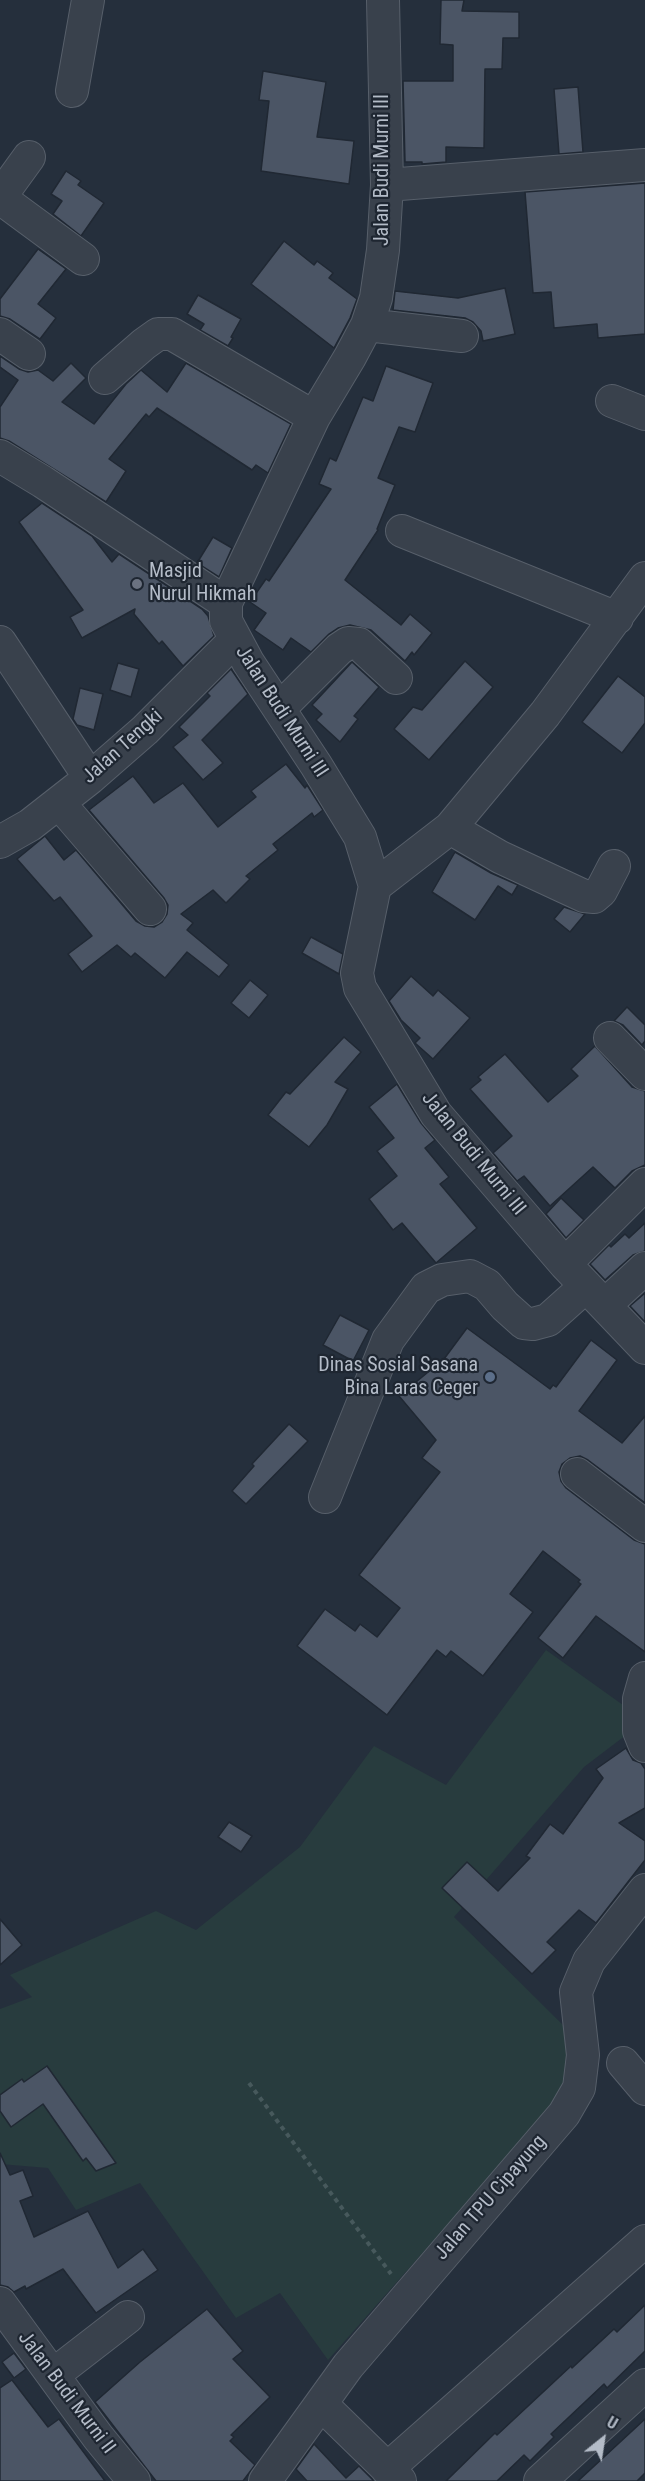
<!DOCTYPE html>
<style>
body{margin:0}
#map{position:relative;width:645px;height:2481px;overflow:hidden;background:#252f3c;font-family:"Roboto Condensed",sans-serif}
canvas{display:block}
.north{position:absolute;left:573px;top:2409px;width:60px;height:60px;-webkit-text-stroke:4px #1e2631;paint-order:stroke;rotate:30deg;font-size:16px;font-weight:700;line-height:24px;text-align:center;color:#b4bcc8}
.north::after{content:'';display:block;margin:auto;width:21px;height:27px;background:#b4bcc8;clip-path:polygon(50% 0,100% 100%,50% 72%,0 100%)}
</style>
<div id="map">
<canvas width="645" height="2481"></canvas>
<div class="north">U</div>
</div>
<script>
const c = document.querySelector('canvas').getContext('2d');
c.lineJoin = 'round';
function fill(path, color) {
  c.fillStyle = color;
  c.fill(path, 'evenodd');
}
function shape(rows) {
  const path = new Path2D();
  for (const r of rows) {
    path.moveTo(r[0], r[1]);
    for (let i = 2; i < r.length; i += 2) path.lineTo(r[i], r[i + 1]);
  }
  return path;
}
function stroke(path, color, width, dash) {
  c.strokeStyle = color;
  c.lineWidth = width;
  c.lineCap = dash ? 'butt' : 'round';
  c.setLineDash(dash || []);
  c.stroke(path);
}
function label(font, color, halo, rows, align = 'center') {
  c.font = font + ' "Roboto Condensed",sans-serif';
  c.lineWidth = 4.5;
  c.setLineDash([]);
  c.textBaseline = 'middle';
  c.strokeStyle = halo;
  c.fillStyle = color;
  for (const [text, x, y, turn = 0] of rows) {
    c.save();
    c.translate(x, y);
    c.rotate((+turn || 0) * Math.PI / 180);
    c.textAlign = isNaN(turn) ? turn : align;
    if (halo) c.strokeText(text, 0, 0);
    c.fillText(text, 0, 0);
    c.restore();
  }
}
fill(shape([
 [546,1650,630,1710,630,1732,584,1767,454,1917,565,2027,568,2058,566,2085,548,2111,328,2360,280,2293,236,2318,140,2183,76,2210,48,2168,0,2164,0,2009,32,1997,10,1975,156,1911,196,1930,300,1847,374,1746,446,1785]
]), '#283c3e');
const building = shape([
 [441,0,464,0,462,11,519,12,519,38,503,38,502,69,485,69,484,148,446,147,446,162,422,164,422,162,405,162,403,81,453,81,453,45,440,44,441,0],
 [263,71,326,82,317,137,354,141,349,184,261,171,269,101,259,100,263,71],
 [578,87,583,152,559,154,554,89,578,87],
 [66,171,81,181,78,185,104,203,81,236,53,214,62,201,51,194,66,171],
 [645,183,645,334,598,338,597,324,554,328,551,292,533,293,525,192,645,183],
 [284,241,314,265,317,261,333,273,329,278,357,299,350,318,334,348,251,284,284,241],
 [38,249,66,269,38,304,56,318,40,339,10,319,0,316,0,299,38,249],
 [505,288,515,334,483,341,481,331,473,322,465,318,393,310,395,291,458,298,505,288],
 [198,295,241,319,231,337,233,338,228,346,200,330,204,324,187,314,198,295],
 [0,356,19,369,28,372,38,370,53,381,71,363,86,378,62,402,94,424,126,384,141,370,167,392,186,363,291,424,268,473,256,465,252,470,157,408,149,417,146,414,109,459,126,471,106,502,9,441,0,438,0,407,18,380,0,367,0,356],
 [386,366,433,383,415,432,399,427,378,478,395,485,377,529,378,530,345,580,401,625,410,614,432,633,414,655,412,652,405,661,371,630,350,625,338,628,329,634,311,652,291,638,283,650,254,630,266,613,250,602,266,579,269,581,331,489,319,484,330,458,336,461,363,397,373,401,386,366],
 [42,503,92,536,112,562,119,554,202,609,208,616,214,636,183,666,162,641,159,644,134,614,135,609,82,638,70,617,83,610,19,522,42,503],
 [213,537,232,548,219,577,197,563,213,537],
 [465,661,493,687,429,760,394,729,413,707,422,710,465,661],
 [352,662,379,687,354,716,358,719,340,742,316,720,322,714,312,705,352,662],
 [118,663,139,669,131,697,110,690,118,663],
 [231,669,248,694,202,740,223,763,203,780,173,747,188,735,179,727,210,696,207,693,231,669],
 [618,676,645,697,645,723,622,753,582,722,618,676],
 [80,688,103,694,94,730,77,725,73,719,80,688],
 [286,764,305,788,307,785,323,810,314,817,312,813,273,844,278,850,246,876,250,879,226,903,213,890,181,914,193,923,187,930,229,965,219,977,187,952,165,978,135,953,131,957,117,945,82,972,68,954,92,936,60,897,54,901,17,859,45,836,64,860,76,850,136,921,145,926,154,927,162,922,167,914,168,905,164,898,89,810,133,776,154,803,183,783,218,827,256,797,251,791,286,764],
 [455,852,491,873,518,885,512,895,498,886,475,920,432,892,455,852],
 [564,907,585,914,570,932,554,919,564,907],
 [311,937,343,954,339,974,302,953,311,937],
 [411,976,433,996,438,990,470,1018,433,1059,415,1043,420,1038,401,1020,389,1001,411,976],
 [250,980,268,995,249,1018,231,1003,250,980],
 [627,1007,645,1025,645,1041,642,1045,623,1025,614,1021,627,1007],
 [344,1037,361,1052,335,1082,348,1089,327,1125,309,1147,268,1115,286,1092,290,1094,344,1037],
 [595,1046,632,1087,645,1091,645,1165,632,1171,615,1188,593,1167,550,1206,524,1176,517,1181,493,1153,512,1136,470,1089,481,1080,478,1077,505,1054,548,1102,578,1076,571,1069,595,1046],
 [397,1084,421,1123,435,1140,425,1148,449,1177,440,1184,477,1228,436,1263,402,1223,393,1230,369,1199,397,1176,377,1151,394,1138,369,1107,397,1084],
 [561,1198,584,1220,566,1238,546,1214,561,1198],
 [645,1223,645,1251,633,1255,605,1280,590,1264,609,1245,611,1247,625,1234,629,1238,645,1223],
 [645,1293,645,1322,630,1306,645,1293],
 [340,1315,369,1330,353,1361,323,1345,340,1315],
 [467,1328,550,1389,553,1385,556,1387,591,1340,617,1360,579,1411,622,1443,645,1416,645,1503,588,1460,580,1456,570,1458,562,1464,559,1472,561,1481,566,1488,634,1540,645,1544,645,1652,596,1616,563,1658,538,1638,581,1584,578,1582,580,1580,543,1551,510,1594,533,1612,483,1676,451,1651,446,1657,437,1650,387,1715,297,1646,325,1609,355,1631,360,1624,377,1637,400,1608,359,1575,440,1472,422,1458,436,1440,399,1396,444,1359,467,1328],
 [289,1424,308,1441,246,1504,232,1491,254,1466,252,1464,289,1424],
 [626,1748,633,1760,641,1763,645,1769,645,1808,619,1823,645,1841,645,1860,596,1923,579,1910,547,1942,556,1950,532,1974,442,1888,467,1862,498,1891,530,1858,526,1856,550,1824,563,1834,603,1778,596,1769,626,1748],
 [229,1822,252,1836,241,1852,218,1837,229,1822],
 [0,1919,22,1945,0,1965,0,1919],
 [47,2066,116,2163,96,2171,86,2158,83,2161,43,2104,11,2127,0,2111,0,2095,22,2079,24,2082,47,2066],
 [0,2153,10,2175,23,2170,33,2196,20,2201,34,2237,88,2211,118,2268,143,2249,158,2270,96,2313,63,2269,26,2289,25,2286,14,2292,8,2287,0,2285,0,2153],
 [645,2305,645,2351,607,2388,604,2384,551,2434,554,2437,530,2461,524,2455,497,2481,446,2481,495,2433,497,2435,571,2366,572,2368,614,2329,617,2332,645,2305],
 [207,2309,243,2351,233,2359,270,2397,231,2435,234,2437,230,2441,255,2465,243,2481,156,2481,95,2402,140,2362,207,2309],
 [14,2353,26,2369,14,2378,2,2362,14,2353],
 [12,2380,48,2427,59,2419,105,2481,0,2481,0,2388,12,2380],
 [645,2419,645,2473,637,2481,578,2481,645,2419],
 [314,2444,346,2478,359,2466,374,2481,307,2481,296,2469,314,2444]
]);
fill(building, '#4b5565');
stroke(building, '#202833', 1.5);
const minor = shape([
 [383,0,387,185,383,250,376,298,367,325,350,357,314,417,226,603,226,621,248,662,316,765,360,837,375,886,357,973,360,988,436,1114,565,1264,645,1348],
 [72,91,88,0],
 [387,185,645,165],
 [0,197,29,157],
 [0,198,83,259],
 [367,325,462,336],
 [0,334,29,354],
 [105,378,144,344,158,334,172,334,314,417],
 [612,401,645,414],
 [0,456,43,482,226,603],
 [402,531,617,618],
 [0,642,90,778],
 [279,709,339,649,348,643,359,644,396,678],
 [59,803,150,909],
 [450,828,500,857,584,896,594,897,601,891,614,866],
 [0,842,30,825,90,778,145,730,235,640],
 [375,886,450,828,545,714,645,578],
 [610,1038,645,1074],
 [565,1264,645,1184],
 [605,1305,645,1268],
 [577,1474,645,1526],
 [325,1497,388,1340,426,1288,442,1280,470,1276,487,1285,505,1306,524,1323,533,1324,548,1320,586,1286],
 [645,1678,639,1699,639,1731,645,1746],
 [623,2063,645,2089],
 [0,2303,98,2437,134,2481],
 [53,2375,128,2317],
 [321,2404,400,2481],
 [387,2469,645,2241],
 [265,2481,348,2366,564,2114,579,2088,583,2055,576,1992,589,1961,645,1890],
 [540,2481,645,2385]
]);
stroke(minor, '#575f6a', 34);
stroke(shape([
 [249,2083,391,2274]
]), '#47595c', 4, [4.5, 4.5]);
stroke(minor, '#39414c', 32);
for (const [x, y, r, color] of [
 [137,584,6,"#6b7280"],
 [490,1377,6,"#5c6f8a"]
]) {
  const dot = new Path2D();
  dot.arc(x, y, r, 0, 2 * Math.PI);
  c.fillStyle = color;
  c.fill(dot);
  stroke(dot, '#1e2631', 2);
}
label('20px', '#b4bcc8', '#1e2631', [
 ["Jalan Budi Murni III",383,170,-90],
 ["Jalan Budi Murni III",281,712,57],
 ["Jalan Tengki",123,747,-42],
 ["Jalan Budi Murni III",473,1154,51],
 ["Jalan TPU Cipayung",491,2198,-49],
 ["Jalan Budi Murni II",66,2393,53]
]);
label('20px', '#b4bcc8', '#1e2631', [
 ["Masjid",149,572],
 ["Nurul Hikmah",149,595],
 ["Dinas Sosial Sasana",478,1366,"right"],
 ["Bina Laras Ceger",478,1389,"right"]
], 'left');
</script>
